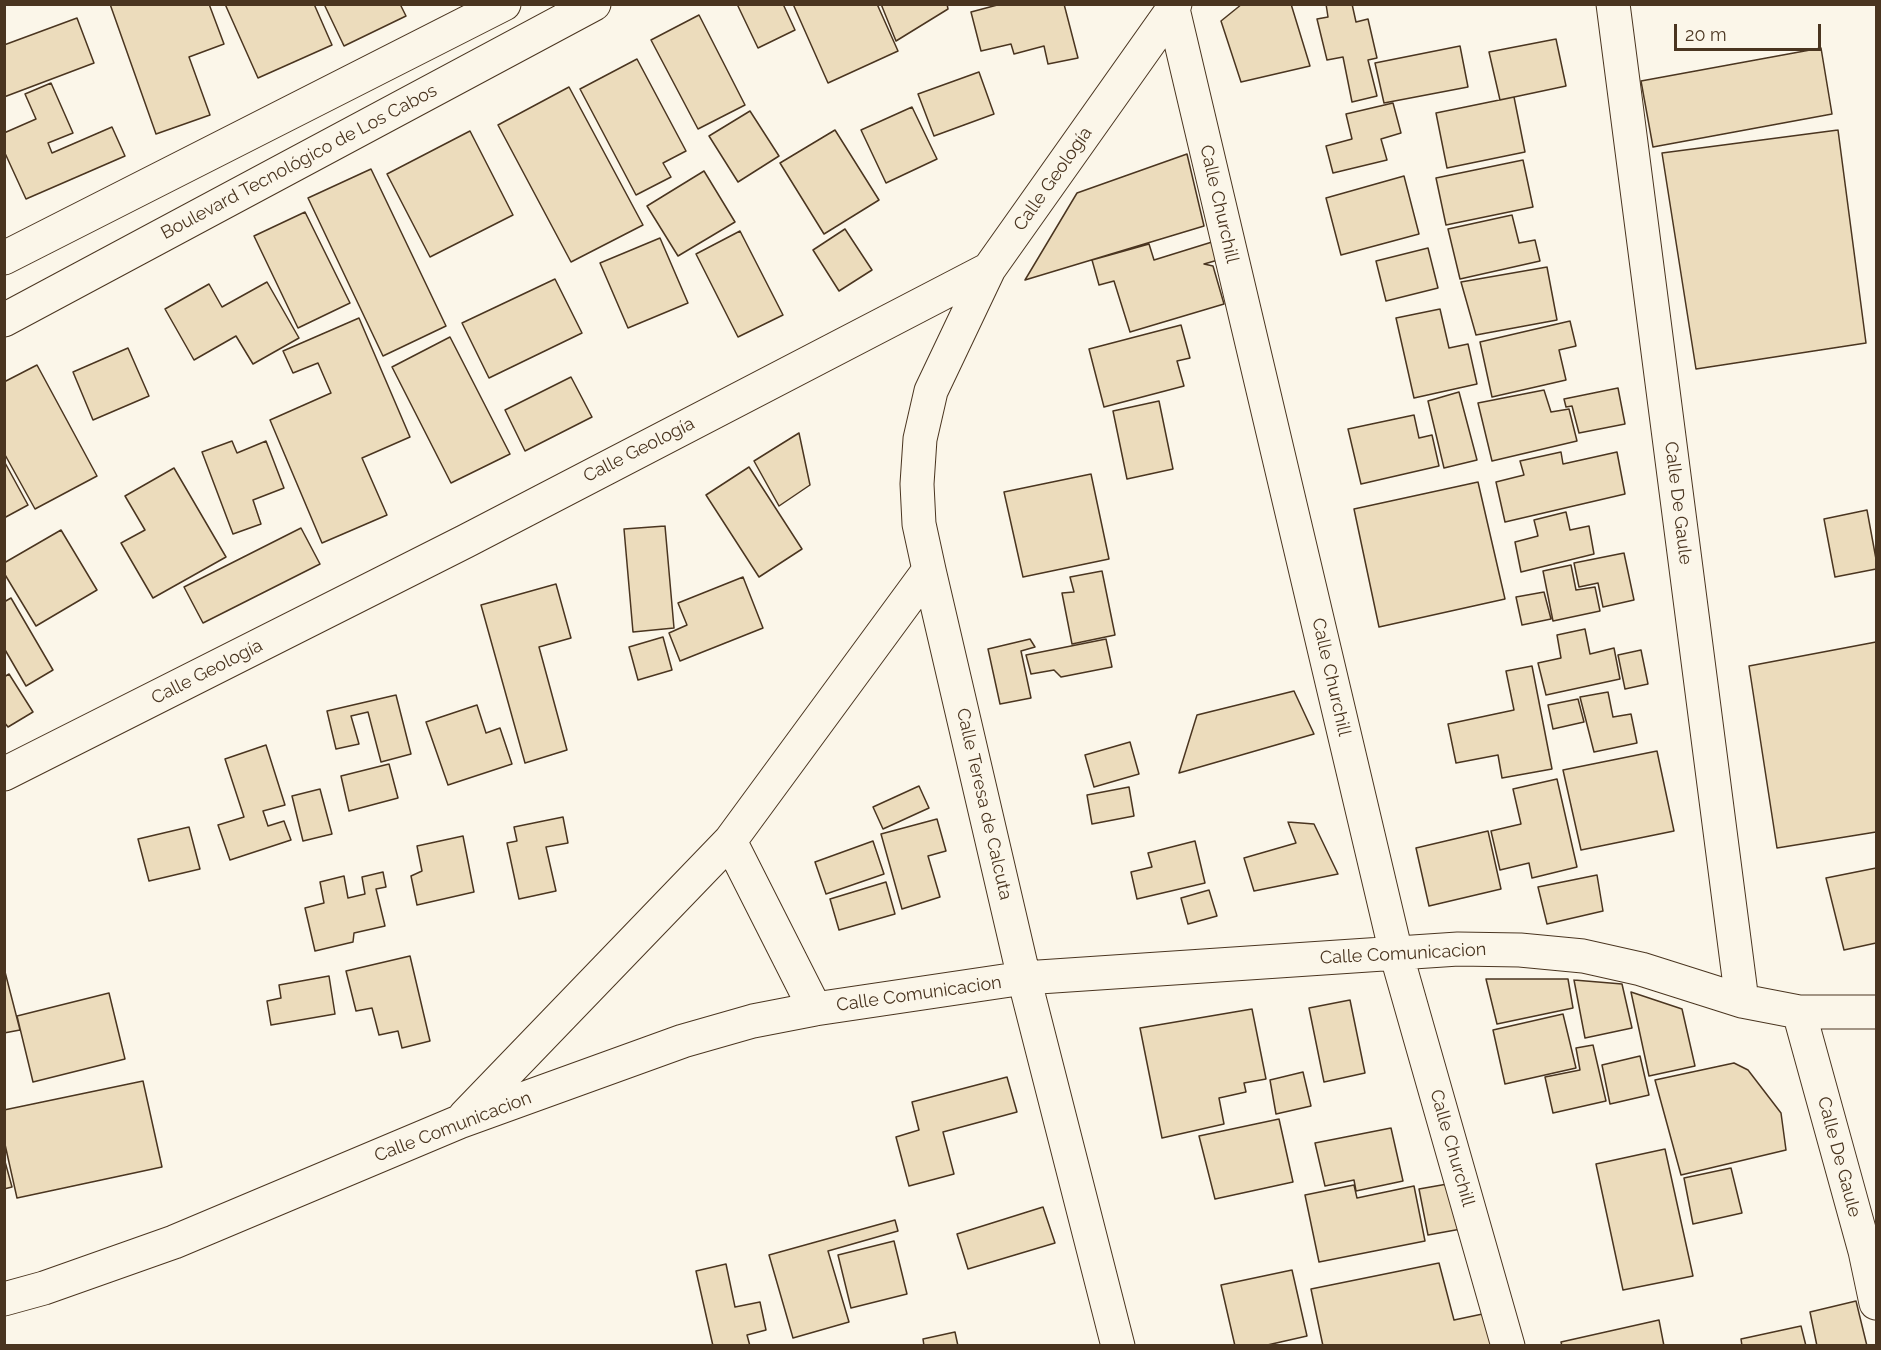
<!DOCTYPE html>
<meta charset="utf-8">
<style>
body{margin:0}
#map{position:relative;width:1881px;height:1350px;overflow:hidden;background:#fbf6e9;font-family:Raleway,sans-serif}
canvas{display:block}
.frame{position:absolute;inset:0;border:6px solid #4a3520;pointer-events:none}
.scale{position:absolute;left:1674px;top:24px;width:147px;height:27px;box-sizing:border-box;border:3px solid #4a3520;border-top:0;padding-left:8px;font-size:18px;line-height:21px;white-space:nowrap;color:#4a3520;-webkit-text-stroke:4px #fbf6e9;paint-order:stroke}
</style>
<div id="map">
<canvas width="1881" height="1350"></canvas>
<div class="frame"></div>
<div class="scale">20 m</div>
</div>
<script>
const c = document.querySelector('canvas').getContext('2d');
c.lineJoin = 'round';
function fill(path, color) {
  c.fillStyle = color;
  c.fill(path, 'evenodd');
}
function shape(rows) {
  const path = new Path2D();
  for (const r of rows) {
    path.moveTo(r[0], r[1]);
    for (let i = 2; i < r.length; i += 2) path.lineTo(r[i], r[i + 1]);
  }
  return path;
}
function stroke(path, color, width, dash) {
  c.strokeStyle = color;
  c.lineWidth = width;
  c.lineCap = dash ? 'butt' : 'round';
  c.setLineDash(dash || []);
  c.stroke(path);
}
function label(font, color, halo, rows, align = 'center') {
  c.font = font + ' Raleway,sans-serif';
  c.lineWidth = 4.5;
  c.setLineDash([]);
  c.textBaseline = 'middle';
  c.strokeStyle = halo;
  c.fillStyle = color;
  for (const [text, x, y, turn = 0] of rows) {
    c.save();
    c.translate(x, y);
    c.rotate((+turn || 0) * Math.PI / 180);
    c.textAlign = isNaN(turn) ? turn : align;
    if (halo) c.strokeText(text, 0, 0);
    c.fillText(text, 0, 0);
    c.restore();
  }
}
const building = shape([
 [110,4,209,4,224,44,189,57,210,115,156,134,110,4],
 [225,4,314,4,332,45,258,78,225,4],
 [324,4,400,4,406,16,344,46,324,4],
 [737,4,783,4,795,30,758,48,737,4],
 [793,4,877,4,898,51,828,83,793,4],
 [881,4,947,4,948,9,896,41,881,4],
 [1001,4,1064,4,1078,58,1048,64,1044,46,1014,54,1011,44,981,51,971,12,1001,4],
 [1242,4,1291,4,1310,66,1241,82,1221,21,1242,4],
 [1326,4,1352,4,1356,22,1368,19,1377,58,1368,60,1377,96,1352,102,1343,57,1327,60,1317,19,1328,17,1326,4],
 [699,15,745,105,698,129,651,40,699,15],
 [77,18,94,63,4,97,4,45,77,18],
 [1556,39,1566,86,1500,100,1489,52,1556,39],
 [1460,46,1468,87,1384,103,1375,63,1460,46],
 [1821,48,1832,114,1653,147,1641,81,1821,48],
 [637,59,686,151,663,163,671,177,636,195,580,89,637,59],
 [979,72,994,114,934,136,918,94,979,72],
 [51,83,73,133,48,143,52,153,112,127,125,156,26,199,4,151,4,133,36,119,25,94,51,83],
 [569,87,643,225,571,262,498,125,569,87],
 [1514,97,1525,152,1447,168,1436,113,1514,97],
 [1393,103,1401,133,1381,139,1387,160,1333,173,1326,146,1352,139,1346,114,1393,103],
 [912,107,937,159,886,183,861,130,912,107],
 [750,111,779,156,738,182,709,136,750,111],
 [835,130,879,200,824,234,780,163,835,130],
 [1838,130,1866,343,1696,369,1662,153,1838,130],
 [470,131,513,215,430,257,387,174,470,131],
 [1187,154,1204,226,1025,280,1077,193,1187,154],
 [1523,160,1533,207,1446,225,1436,178,1523,160],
 [371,169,446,326,383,356,308,198,371,169],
 [704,171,735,222,678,256,647,206,704,171],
 [1404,176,1419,234,1341,255,1326,198,1404,176],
 [305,212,350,303,298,328,254,236,305,212],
 [1512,215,1519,243,1535,240,1540,261,1460,279,1448,229,1512,215],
 [845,229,872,270,839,291,813,250,845,229],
 [740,231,783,315,738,337,696,254,740,231],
 [660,238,688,303,628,328,600,263,660,238],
 [1212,242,1218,260,1204,264,1213,266,1224,304,1130,332,1114,281,1099,285,1092,260,1149,244,1154,260,1212,242],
 [1428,248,1438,288,1386,301,1376,261,1428,248],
 [1547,267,1557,320,1476,335,1461,282,1547,267],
 [555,279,582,333,489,378,462,323,555,279],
 [267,282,299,338,253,364,236,336,194,360,165,309,209,284,222,307,267,282],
 [1440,309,1449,348,1468,344,1477,384,1414,398,1396,318,1440,309],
 [359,318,410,437,362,458,387,515,322,543,270,420,331,393,318,363,293,373,283,351,359,318],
 [1570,321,1576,346,1559,350,1566,380,1492,397,1480,342,1570,321],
 [1181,325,1190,358,1177,361,1184,386,1104,407,1089,349,1181,325],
 [450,337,510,454,451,483,392,367,450,337],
 [128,348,149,396,93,420,73,372,128,348],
 [37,365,97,476,35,509,4,453,4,382,37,365],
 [571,377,592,417,525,451,505,410,571,377],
 [1618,388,1625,424,1579,433,1572,406,1566,407,1564,399,1618,388],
 [1544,390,1551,412,1569,409,1577,441,1492,461,1478,403,1544,390],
 [1459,392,1477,460,1444,468,1428,401,1459,392],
 [1159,401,1173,469,1127,479,1113,411,1159,401],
 [1414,415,1419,438,1432,435,1439,466,1361,484,1348,429,1414,415],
 [799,433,810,485,779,506,754,461,799,433],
 [232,441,237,453,266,441,284,488,253,500,261,524,233,534,202,452,232,441],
 [1561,452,1563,464,1617,452,1625,494,1505,522,1496,482,1524,475,1520,461,1561,452],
 [4,461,28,505,4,518,4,461],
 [749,467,802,549,759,577,706,495,749,467],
 [174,468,226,557,153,598,121,543,145,530,125,496,174,468],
 [1091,474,1109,559,1023,577,1004,492,1091,474],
 [1478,482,1505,599,1379,627,1354,509,1478,482],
 [1867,510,1876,559,1876,569,1835,577,1824,519,1867,510],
 [1566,512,1570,530,1589,526,1594,554,1521,572,1515,542,1538,536,1534,520,1566,512],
 [665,526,674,628,633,632,624,529,665,526],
 [301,528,320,564,203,623,184,587,301,528],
 [61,530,97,590,36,626,4,573,4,563,61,530],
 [1624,553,1634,600,1603,607,1598,583,1579,587,1574,563,1624,553],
 [1571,565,1576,590,1595,587,1600,611,1553,621,1543,571,1571,565],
 [1102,571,1115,635,1072,644,1062,593,1074,592,1070,577,1102,571],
 [743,577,763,628,680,661,669,633,687,625,678,603,743,577],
 [556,584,571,638,539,647,567,750,525,763,481,605,556,584],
 [1544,592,1551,619,1522,625,1516,597,1544,592],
 [11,598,53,670,26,686,4,648,4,602,11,598],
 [1585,629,1590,654,1614,648,1620,679,1546,695,1538,663,1561,658,1557,635,1585,629],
 [663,637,672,670,638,680,629,647,663,637],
 [1030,639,1035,647,1021,651,1031,698,1000,704,988,649,1030,639],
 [1106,639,1112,667,1061,677,1054,670,1031,674,1026,655,1106,639],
 [1876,642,1876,832,1777,848,1749,666,1876,642],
 [1641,650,1648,684,1625,689,1618,655,1641,650],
 [1532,666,1552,769,1502,778,1498,755,1456,763,1448,724,1514,710,1506,671,1532,666],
 [9,674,33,712,8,727,4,722,4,677,9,674],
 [1294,691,1314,734,1179,773,1197,715,1294,691],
 [1608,692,1613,717,1631,714,1637,743,1594,752,1580,697,1608,692],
 [396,695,411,754,381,762,368,712,351,716,359,744,336,749,327,711,396,695],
 [1578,699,1584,722,1553,729,1548,705,1578,699],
 [477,705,486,733,500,728,512,764,448,785,426,722,477,705],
 [1130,742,1139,774,1094,787,1085,755,1130,742],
 [266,745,285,805,263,811,268,826,284,821,291,840,230,860,218,825,244,817,225,759,266,745],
 [1657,751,1674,831,1581,850,1563,770,1657,751],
 [389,764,398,798,349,811,341,776,389,764],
 [1557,779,1577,867,1532,878,1529,863,1500,870,1491,831,1521,824,1513,789,1557,779],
 [919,786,929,808,883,829,873,807,919,786],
 [1129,787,1134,816,1092,824,1087,795,1129,787],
 [320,789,332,834,303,841,292,796,320,789],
 [563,817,568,843,546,847,556,891,519,899,507,843,517,841,514,827,563,817],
 [937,819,946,851,928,856,940,897,902,909,881,834,937,819],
 [1288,822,1314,824,1338,874,1254,891,1244,858,1296,843,1288,822],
 [189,827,200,869,149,881,138,839,189,827],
 [1488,831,1501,889,1429,906,1416,848,1488,831],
 [463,836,474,892,417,905,411,876,422,871,417,846,463,836],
 [873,841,884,874,826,894,815,862,873,841],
 [1195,841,1205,883,1137,899,1131,872,1152,867,1148,853,1195,841],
 [1876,868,1876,943,1844,950,1826,878,1876,868],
 [383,872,386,887,376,889,385,926,354,933,353,942,315,951,305,908,324,903,320,882,344,876,348,898,365,894,362,877,383,872],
 [1597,875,1603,911,1547,924,1538,887,1597,875],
 [886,882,895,914,839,930,830,899,886,882],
 [1209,890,1217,916,1188,924,1181,898,1209,890],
 [410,956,430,1041,402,1048,398,1031,379,1035,372,1008,356,1011,346,971,410,956],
 [4,968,20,1030,4,1033,4,968],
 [329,976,335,1014,271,1025,267,1001,281,998,279,985,329,976],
 [1486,979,1568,979,1573,1008,1497,1024,1486,979],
 [1574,980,1622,984,1632,1028,1585,1038,1574,980],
 [1631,992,1682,1009,1695,1066,1649,1076,1631,992],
 [109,993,125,1059,33,1082,17,1016,109,993],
 [1350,1000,1365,1073,1324,1082,1309,1008,1350,1000],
 [1252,1009,1266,1079,1244,1083,1246,1092,1219,1098,1224,1124,1162,1138,1140,1028,1252,1009],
 [1563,1014,1576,1068,1505,1084,1493,1030,1563,1014],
 [1593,1045,1606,1101,1553,1113,1545,1077,1580,1070,1576,1048,1593,1045],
 [1640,1056,1649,1095,1610,1104,1602,1065,1640,1056],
 [1734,1063,1748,1070,1781,1113,1786,1150,1681,1175,1655,1080,1734,1063],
 [1303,1072,1311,1106,1276,1114,1270,1080,1303,1072],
 [1007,1077,1017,1112,943,1132,954,1174,909,1186,896,1137,919,1130,912,1102,1007,1077],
 [143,1081,162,1167,17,1198,4,1140,4,1110,143,1081],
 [1279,1119,1293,1182,1215,1199,1199,1136,1279,1119],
 [1391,1128,1403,1181,1356,1191,1354,1180,1325,1186,1315,1143,1391,1128],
 [1665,1149,1693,1276,1623,1290,1596,1164,1665,1149],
 [4,1158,12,1187,4,1189,4,1158],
 [1731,1168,1742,1213,1693,1224,1684,1178,1731,1168],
 [1453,1183,1461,1229,1428,1235,1419,1189,1453,1183],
 [1354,1185,1357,1198,1414,1186,1425,1241,1319,1262,1305,1195,1354,1185],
 [1043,1207,1055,1243,968,1269,957,1234,1043,1207],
 [895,1220,898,1231,828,1251,849,1322,793,1338,769,1255,895,1220],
 [894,1241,907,1294,851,1308,838,1255,894,1241],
 [1439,1263,1454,1320,1492,1312,1500,1346,1323,1346,1311,1289,1439,1263],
 [726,1264,735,1307,760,1302,766,1330,747,1335,750,1346,713,1346,696,1271,726,1264],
 [1292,1270,1307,1336,1263,1346,1235,1346,1221,1285,1292,1270],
 [1856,1301,1867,1346,1817,1346,1810,1312,1856,1301],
 [1659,1320,1664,1346,1562,1346,1561,1342,1659,1320],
 [1801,1326,1806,1346,1742,1346,1741,1339,1801,1326],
 [955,1332,958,1346,924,1346,923,1339,955,1332]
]);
fill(building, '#ecdcbc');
stroke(building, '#4a3520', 1.5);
const minor = shape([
 [1175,4,1173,9,1396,953,1508,1346],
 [1613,4,1742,1001],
 [4,258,504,4],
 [989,269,931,391,920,439,917,484,919,524,929,570,1024,978,1118,1346],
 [4,320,594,4],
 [4,774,466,541,989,269,1173,9],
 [730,841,815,1009],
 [1799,1012,1865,1251,1876,1303],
 [465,1116,730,841,929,570],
 [4,1299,44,1288,174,1242,459,1122,683,1041,753,1021,815,1009,1024,978,1458,949,1520,950,1583,956,1641,969,1742,1001,1799,1012,1876,1012]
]);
stroke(minor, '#4a3520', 35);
stroke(minor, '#fbf6e9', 33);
label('18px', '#4a3520', '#fbf6e9', [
 ["Boulevard Tecnológico de Los Cabos",299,162,-28],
 ["Calle Geología",1053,179,-55],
 ["Calle Churchill",1219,204,77],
 ["Calle Geología",639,450,-27],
 ["Calle De Gaule",1678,503,83],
 ["Calle Geología",207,672,-27],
 ["Calle Churchill",1331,677,77],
 ["Calle Teresa de Calcuta",984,804,77],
 ["Calle Comunicacion",1403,954,-3],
 ["Calle Comunicacion",919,994,-8],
 ["Calle Comunicacion",453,1127,-21],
 ["Calle Churchill",1452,1148,74],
 ["Calle De Gaule",1839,1157,75]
]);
</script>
